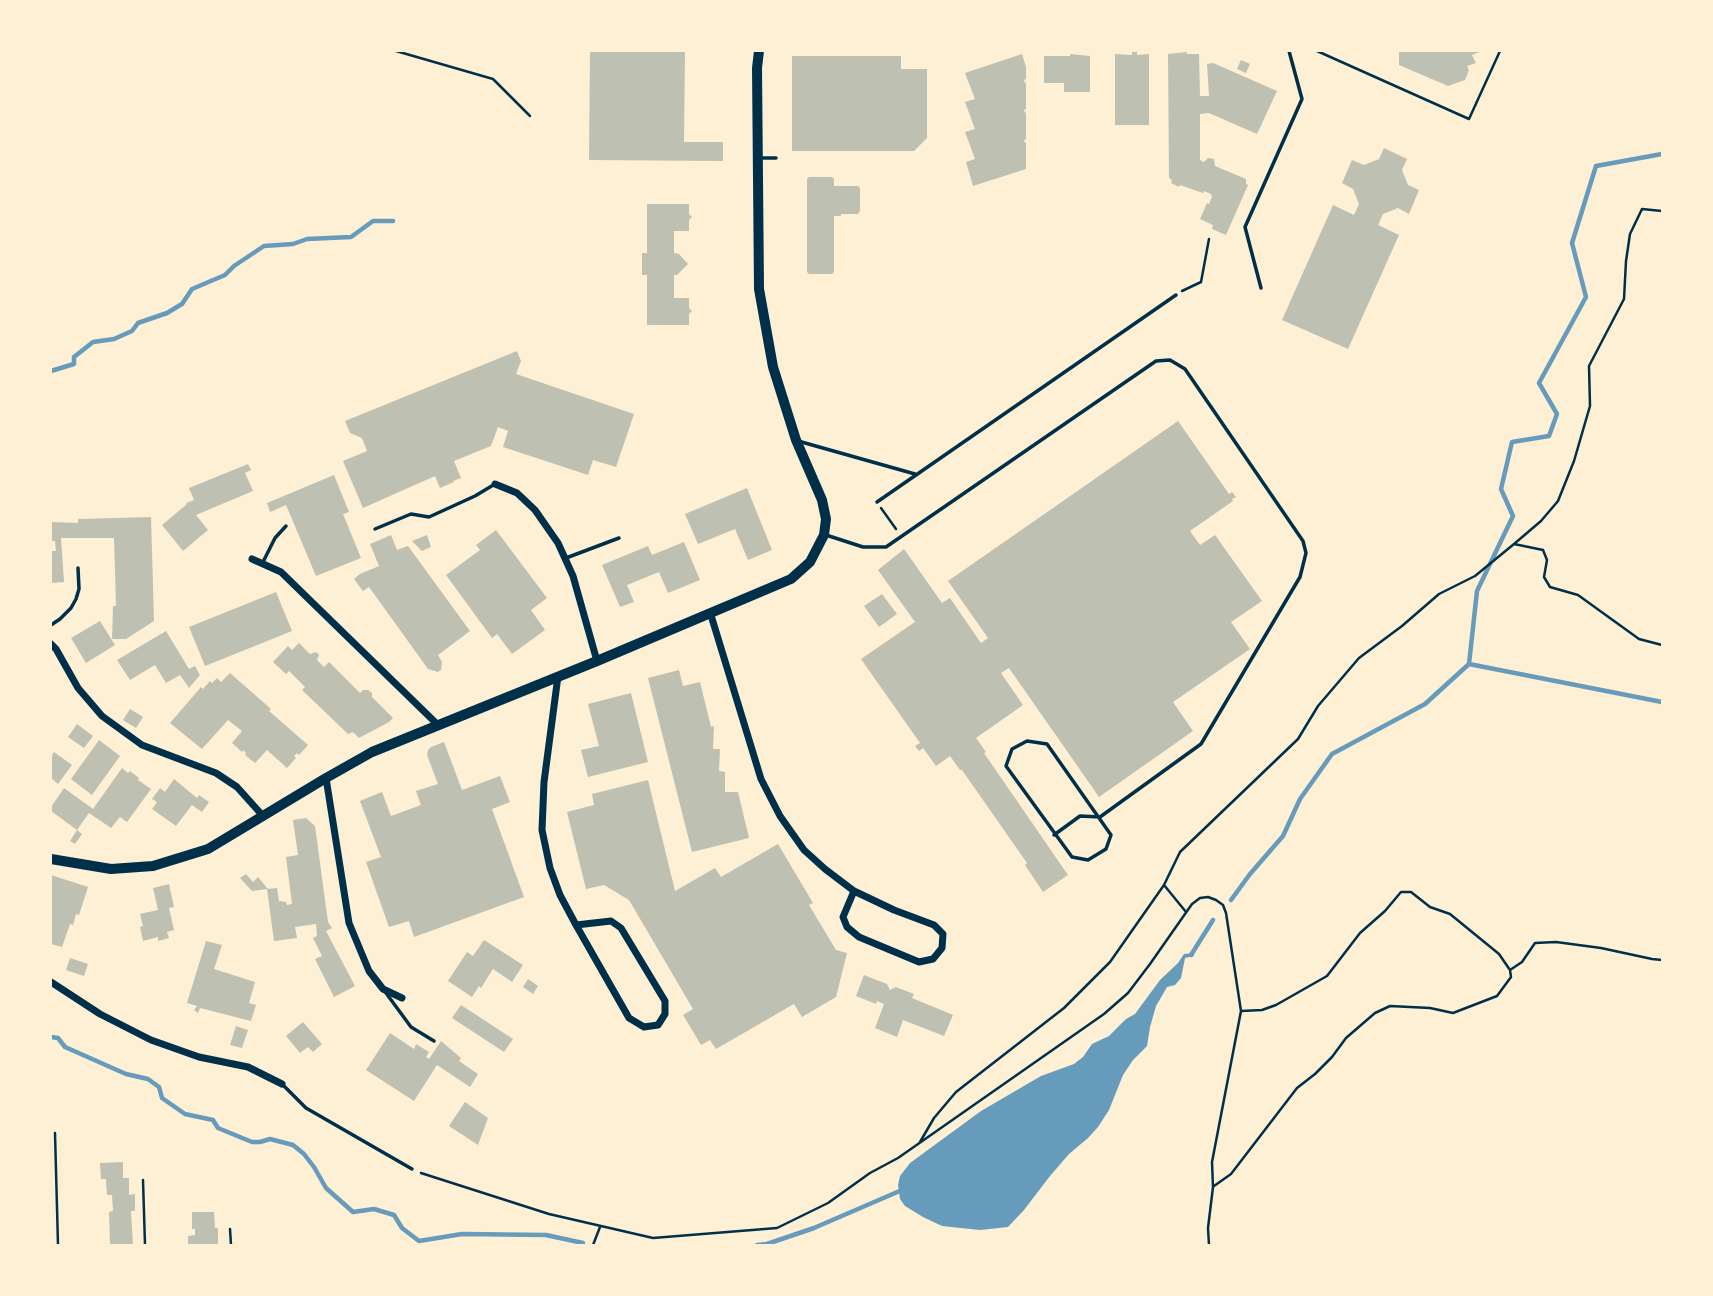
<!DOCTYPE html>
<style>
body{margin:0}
#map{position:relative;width:1713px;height:1296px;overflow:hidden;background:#fdf0d5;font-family:"Noto Serif",serif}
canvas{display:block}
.frame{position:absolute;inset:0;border:52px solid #fdf0d5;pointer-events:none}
</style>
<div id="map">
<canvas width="1713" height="1296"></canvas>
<div class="frame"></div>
</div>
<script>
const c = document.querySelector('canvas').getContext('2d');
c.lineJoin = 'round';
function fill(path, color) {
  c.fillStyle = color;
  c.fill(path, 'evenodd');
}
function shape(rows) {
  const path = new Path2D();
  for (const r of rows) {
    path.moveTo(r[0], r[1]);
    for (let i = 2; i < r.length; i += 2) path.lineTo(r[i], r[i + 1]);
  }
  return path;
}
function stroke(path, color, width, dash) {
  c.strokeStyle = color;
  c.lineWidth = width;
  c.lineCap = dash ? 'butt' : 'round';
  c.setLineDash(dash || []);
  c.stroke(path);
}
fill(shape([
 [1194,953,1194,956,1185,958,1181,978,1175,985,1167,987,1163,994,1156,1006,1150,1027,1147,1046,1133,1060,1123,1075,1109,1110,1098,1127,1088,1138,1069,1154,1050,1176,1024,1210,1008,1227,980,1230,942,1226,923,1217,905,1206,900,1199,898,1185,900,1176,910,1163,981,1111,1041,1076,1074,1064,1083,1057,1092,1044,1109,1036,1126,1019,1135,1014,1160,980,1178,963,1184,954]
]), '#669bbc');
stroke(shape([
 [51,371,74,364,74,357,93,342,114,339,132,331,138,323,167,313,182,304,192,289,225,275,234,266,264,246,293,244,307,239,351,237,373,221,393,221],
 [1469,664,1662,702],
 [1231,900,1250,874,1283,836,1300,799,1332,754,1425,704,1469,664,1477,591,1513,516,1501,489,1512,442,1549,436,1557,414,1539,383,1586,297,1572,243,1596,166,1662,154],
 [1191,955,1213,920],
 [51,1037,58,1038,65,1047,126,1074,148,1079,159,1087,162,1098,185,1114,213,1120,218,1128,252,1142,260,1142,270,1139,293,1145,304,1154,314,1167,326,1188,353,1212,374,1209,394,1215,402,1228,419,1241,462,1234,546,1235,583,1243],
 [757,1245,767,1244,814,1228,902,1190]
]), '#669bbc', 4.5);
fill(shape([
 [590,51,685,51,684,142,723,142,723,161,589,160],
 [1132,51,1137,51,1137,55,1149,54,1149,125,1115,125,1115,54,1132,55],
 [1399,51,1482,51,1472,55,1476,63,1467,66,1469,70,1465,80,1448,86,1399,65],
 [1187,52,1187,54,1199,54,1200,96,1209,96,1207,64,1213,63,1277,91,1257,134,1209,113,1200,114,1200,160,1204,162,1208,158,1214,159,1215,166,1246,179,1246,184,1248,185,1226,235,1212,229,1213,225,1200,219,1207,203,1209,204,1212,197,1211,194,1204,191,1203,193,1180,185,1179,187,1171,183,1172,180,1169,178,1168,54],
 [1022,54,1026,67,1026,79,1024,80,1025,83,1026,83,1026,109,1024,110,1025,113,1026,112,1026,139,1024,140,1025,143,1026,142,1026,169,973,186,966,162,975,159,965,132,975,129,965,102,975,99,965,73],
 [1070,54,1090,56,1090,92,1064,92,1064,83,1044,83,1044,56,1070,56],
 [792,56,901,56,901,69,927,69,927,138,914,151,792,151],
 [1241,60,1250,64,1246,73,1237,69],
 [1384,148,1407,159,1402,170,1408,185,1419,190,1409,214,1398,208,1383,214,1378,225,1399,235,1348,349,1282,320,1333,205,1354,215,1359,204,1353,189,1342,183,1352,160,1364,165,1379,159],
 [809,177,832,177,834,179,834,186,858,186,860,188,860,211,858,214,841,214,841,216,834,216,834,272,832,274,809,274,807,272,807,179],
 [647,204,689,204,689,214,692,217,689,220,689,231,674,231,674,253,679,254,688,264,677,275,674,275,674,298,689,298,689,308,692,311,689,314,689,325,647,325,647,275,642,275,642,253,647,253],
 [517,351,521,361,516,374,634,414,616,467,593,460,588,475,503,447,508,431,498,427,491,446,454,461,461,478,453,481,454,482,440,488,435,476,363,508,343,461,367,451,362,438,350,433,345,421],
 [1178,421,1229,494,1232,492,1236,497,1232,499,1233,501,1190,531,1200,545,1215,535,1262,601,1231,622,1250,649,1173,702,1193,731,1099,797,1009,668,1001,673,1023,705,976,738,986,752,984,753,1068,875,1043,892,1025,865,1027,863,962,770,960,770,950,756,936,766,923,748,919,751,915,746,920,743,861,659,915,622,878,570,904,549,942,603,950,598,981,643,988,638,948,581],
 [248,464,251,470,245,473,253,491,196,515,208,530,183,551,162,525,187,504,186,503,194,500,189,488],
 [334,475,349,512,343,514,361,558,316,576,286,505,270,512,267,503],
 [747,488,772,550,748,560,735,529,698,544,685,514],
 [151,517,154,621,126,639,112,639,113,606,116,606,114,538,61,538,64,582,51,583,51,551,56,551,55,541,51,541,51,522,78,523,78,519],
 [496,530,547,598,531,610,545,630,512,654,497,634,492,638,446,575,480,550,476,545],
 [391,535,397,550,408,546,470,631,438,655,442,662,441,670,438,672,428,669,369,587,363,591,354,579,360,574,379,566,370,544],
 [427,535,431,547,422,551,412,541],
 [684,542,700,580,668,593,659,572,627,585,634,602,620,607,602,565,648,546,652,555],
 [276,592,292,631,205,666,189,627],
 [882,594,897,614,879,627,864,606],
 [100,621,115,645,86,663,71,638],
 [166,631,189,669,195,666,200,675,189,688,180,675,166,683,155,665,130,680,117,660],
 [299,643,310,654,316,652,319,655,317,660,324,667,329,662,360,693,363,690,368,690,372,693,372,697,393,718,389,722,359,738,353,732,348,734,302,690,305,687,289,671,286,674,273,662,288,646,292,650],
 [679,670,683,686,700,682,711,727,714,726,713,749,720,749,719,771,725,772,725,792,738,792,749,838,692,852,648,678],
 [230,673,271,709,269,711,308,745,299,755,297,753,294,756,296,758,287,768,267,750,255,763,245,755,246,753,243,750,242,752,232,743,242,731,228,720,202,749,170,723,201,687,203,689,210,681,212,683,217,678,221,682],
 [631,693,648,762,588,777,581,750,599,746,588,704],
 [130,709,143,717,136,728,123,720],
 [77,724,93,736,84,748,68,737],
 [99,740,120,756,92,795,71,779],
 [444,742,462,790,500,776,510,802,492,809,524,897,414,937,409,921,389,927,366,862,381,857,360,801,382,792,391,816,421,805,416,791,438,784,427,755,428,750,431,747],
 [54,752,72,765,58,784,51,778,51,757],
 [122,768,128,773,130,771,139,778,138,780,151,789,127,822,120,817,111,828,89,813,77,830,51,811,51,807,64,788,93,809],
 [174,779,197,798,199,795,209,802,202,812,192,805,176,826,152,809,157,802,152,799,160,788,165,792],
 [648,780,675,891,715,868,721,877,778,844,813,903,809,905,836,950,847,953,836,997,802,1017,794,1004,716,1049,710,1040,701,1045,683,1015,693,1009,629,900,604,885,586,889,567,812,594,805,592,794],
 [306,818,315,826,328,922,332,928,326,931,355,986,334,997,315,959,322,956,313,938,317,936,316,924,295,927,297,938,274,941,267,889,252,891,240,878,246,874,253,882,258,877,268,889,277,888,279,901,286,902,287,905,292,904,286,857,298,855,293,820],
 [77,830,82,834,75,844,70,841],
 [51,875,88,887,79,915,76,914,73,925,70,924,62,947,51,944],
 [169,884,174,907,169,908,174,930,167,932,169,938,158,941,158,937,143,941,140,927,143,926,140,914,158,910,153,888],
 [484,940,523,965,512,982,493,969,481,988,479,986,472,997,448,981,467,952,473,956],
 [206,941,222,945,214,969,255,982,249,1003,256,1005,251,1021,200,1008,198,1013,194,1010,197,1006,187,1003],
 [70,958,88,964,84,976,66,970],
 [864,975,887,984,890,990,896,987,914,994,912,998,953,1015,944,1036,903,1020,897,1037,875,1028,884,1004,877,1001,876,1004,856,996],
 [528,979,538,986,533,994,523,987],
 [461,1005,513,1039,504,1052,452,1018],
 [303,1022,322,1044,313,1052,308,1047,300,1053,286,1036],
 [236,1026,248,1030,242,1048,230,1045],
 [390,1033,414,1049,416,1044,429,1052,426,1057,429,1059,441,1041,461,1058,459,1061,478,1074,470,1087,437,1065,414,1101,366,1070],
 [465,1102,488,1118,478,1145,449,1126],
 [123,1162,123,1178,129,1178,129,1195,135,1194,135,1211,131,1211,133,1245,114,1245,114,1244,110,1244,109,1212,113,1211,112,1195,107,1195,106,1179,101,1179,100,1163],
 [192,1212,214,1212,215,1228,218,1228,218,1245,188,1245,188,1236,195,1235,195,1229,192,1229]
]), '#bec0b2');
stroke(shape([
 [396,51,493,79,530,116],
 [1317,51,1469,119,1500,51],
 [1182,291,1201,282,1209,239],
 [881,508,896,529],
 [1514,544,1541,521,1558,501,1574,461,1590,406,1589,366,1624,299,1626,261,1630,234,1642,209,1662,211],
 [1164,885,1186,912],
 [1241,1011,1262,1010,1276,1005,1327,976,1360,933,1385,911,1401,892,1411,892,1430,907,1450,914,1499,954,1510,970,1522,962,1535,943,1556,942,1601,948,1652,959,1662,960],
 [55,1133,58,1245],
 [920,1142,934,1118,956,1092,1064,1008,1110,962,1164,885,1180,852,1298,739,1318,706,1359,658,1402,626,1439,594,1475,576,1514,544,1543,550,1547,560,1544,577,1550,587,1578,595,1639,639,1662,645],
 [421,1173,549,1214,653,1238,777,1228,828,1203,870,1173,898,1158,1104,1014,1128,993,1150,964,1192,904,1200,898,1208,897,1216,900,1223,905,1226,913,1241,1011,1212,1162,1213,1187,1208,1228,1209,1245],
 [143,1180,145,1245],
 [1214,1186,1231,1174,1297,1088,1315,1074,1332,1057,1346,1038,1375,1013,1390,1006,1430,1008,1453,1013,1497,996,1511,977,1510,970],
 [230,1229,231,1245],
 [593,1245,600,1227]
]), '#003049', 2.5);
stroke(shape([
 [760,158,776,158],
 [1261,288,1245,227,1302,99,1289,51],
 [798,441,915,474],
 [877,502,1176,295],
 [375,529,411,514,429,517,475,496,495,484],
 [826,535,863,547,886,547,1156,361,1170,360,1185,369,1303,541,1306,553,1300,577,1201,744,1100,817,1080,816,1054,835],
 [566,558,619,538],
 [262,564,275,538,286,526],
 [51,625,60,619,71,608,76,599,79,589,78,568],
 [1027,741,1047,744,1111,835,1106,849,1088,860,1072,857,1006,766,1012,749,1027,741],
 [386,993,411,1027,434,1041],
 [283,1085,306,1108,412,1169]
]), '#003049', 3.5);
stroke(shape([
 [495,484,517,493,535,510,558,543,573,576,597,661],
 [252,559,281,572,438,725],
 [710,612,761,779,780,816,804,850,825,869,854,891,894,910,934,925,943,934,942,948,933,959,919,962,859,937,847,927,843,917,854,891],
 [51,644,56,649,78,688,102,716,142,745,216,773,237,787,263,816],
 [558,676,544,782,542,830,550,868,560,895,576,925,629,1018,644,1027,658,1025,665,1014,665,1001,621,928,611,921,576,925],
 [326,778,349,923,369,971,383,989,402,998],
 [51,982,100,1014,151,1040,199,1057,248,1067,282,1084]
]), '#003049', 7);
stroke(shape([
 [51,859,111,869,153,866,208,849,326,778,372,752,597,661,791,579,810,562,824,535,826,519,822,500,796,440,773,367,759,289,757,68,759,51]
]), '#003049', 10);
</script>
